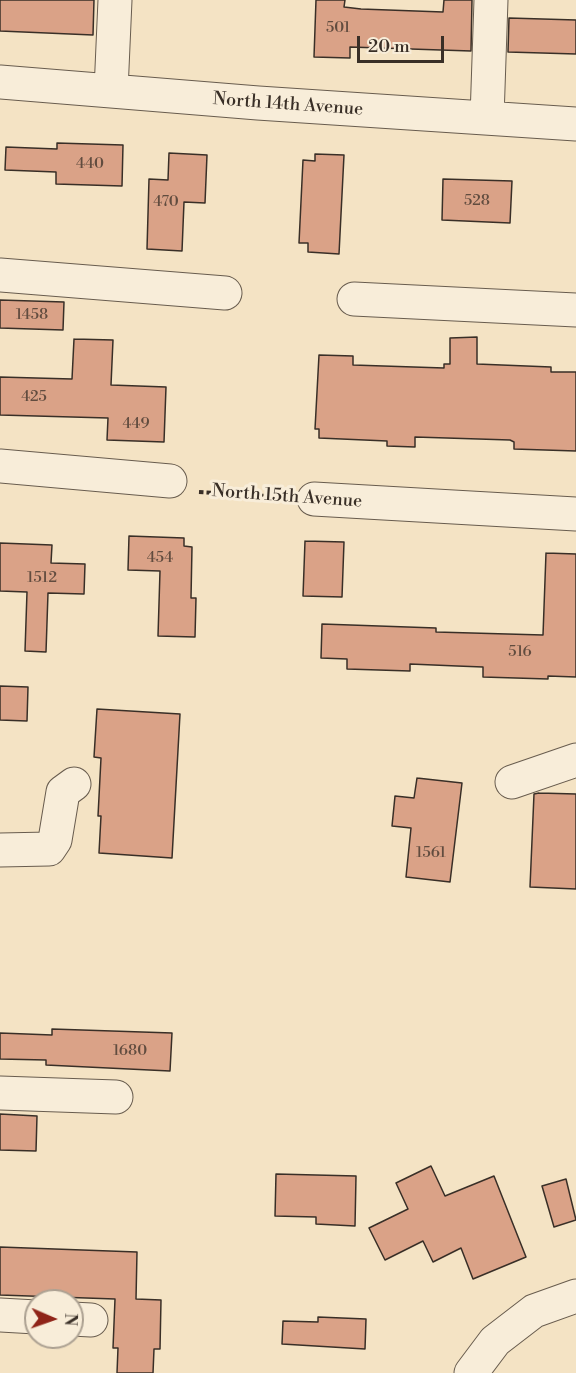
<!DOCTYPE html>
<style>
body{margin:0}
#map{position:relative;width:576px;height:1373px;overflow:hidden;background:#f4e3c4;font-family:"Libre Bodoni",serif}
canvas{display:block}
.north{position:absolute;left:24px;top:1289px;width:60px;height:60px;box-sizing:border-box;background:#f8edd9;border:2px solid #aca192;border-radius:50%;rotate:92deg;font-size:16px;font-weight:700;line-height:24px;text-align:center;color:#392f27}
.north::after{content:'';display:block;margin:auto;width:21px;height:27px;background:#8f2418;clip-path:polygon(50% 0,100% 100%,50% 72%,0 100%)}
.scale{position:absolute;left:357px;top:36px;width:87px;height:27px;box-sizing:border-box;border:3px solid #392f27;border-top:0;padding-left:8px;font-size:18px;line-height:21px;white-space:nowrap;color:#392f27;-webkit-text-stroke:4px #f8edd9;paint-order:stroke}
</style>
<div id="map">
<canvas width="576" height="1373"></canvas>
<div class="north">N</div>
<div class="scale">20 m</div>
</div>
<script>
const c = document.querySelector('canvas').getContext('2d');
c.lineJoin = 'round';
function fill(path, color) {
  c.fillStyle = color;
  c.fill(path, 'evenodd');
}
function shape(rows) {
  const path = new Path2D();
  for (const r of rows) {
    path.moveTo(r[0], r[1]);
    for (let i = 2; i < r.length; i += 2) path.lineTo(r[i], r[i + 1]);
  }
  return path;
}
function stroke(path, color, width, dash) {
  c.strokeStyle = color;
  c.lineWidth = width;
  c.lineCap = dash ? 'butt' : 'round';
  c.setLineDash(dash || []);
  c.stroke(path);
}
function label(font, color, halo, rows, align = 'center') {
  c.font = font + ' "Libre Bodoni",serif';
  c.lineWidth = 6;
  c.setLineDash([]);
  c.textBaseline = 'middle';
  c.strokeStyle = halo;
  c.fillStyle = color;
  for (const [text, x, y, turn = 0] of rows) {
    c.save();
    c.translate(x, y);
    c.rotate((+turn || 0) * Math.PI / 180);
    c.textAlign = isNaN(turn) ? turn : align;
    if (halo) c.strokeText(text, 0, 0);
    c.fillText(text, 0, 0);
    c.restore();
  }
}
const building = shape([
 [0,0,94,0,93,35,0,31,0,0],
 [316,0,345,0,344,7,361,9,443,12,444,0,472,0,471,51,350,47,350,58,314,57,316,0],
 [509,18,576,20,576,54,508,52,509,18],
 [57,143,123,145,122,186,56,184,56,172,5,170,6,147,57,149,57,143],
 [169,153,207,155,205,203,184,202,182,251,147,249,149,179,168,180,169,153],
 [315,154,344,155,339,254,308,252,308,243,299,243,303,160,315,161,315,154],
 [443,179,512,181,510,223,442,220,443,179],
 [0,300,64,302,63,330,0,328,0,300],
 [477,337,477,364,551,367,551,372,576,372,576,451,514,449,514,442,510,440,415,437,415,447,387,446,387,441,319,438,319,429,315,429,319,355,353,356,353,365,444,368,444,364,450,364,450,338,477,337],
 [74,339,113,340,111,385,166,387,164,442,107,440,108,418,0,415,0,377,72,379,74,339],
 [129,536,184,538,184,546,192,547,191,598,196,598,195,637,158,636,160,571,128,570,129,536],
 [305,541,344,542,342,597,303,596,305,541],
 [0,543,52,545,51,563,85,564,84,594,48,593,46,652,25,651,27,592,0,591,0,543],
 [546,553,576,554,576,677,548,676,548,679,483,677,483,667,457,666,410,664,410,671,347,669,347,659,321,658,322,624,436,628,436,632,543,635,546,553],
 [0,686,28,687,27,721,0,720,0,686],
 [97,709,180,714,172,858,99,853,101,816,98,816,101,758,94,757,97,709],
 [417,778,462,783,450,882,406,877,411,828,392,826,395,796,414,798,417,778],
 [539,793,576,794,576,889,530,887,534,794,539,793],
 [52,1029,172,1033,170,1071,46,1065,46,1060,0,1059,0,1033,52,1035,52,1029],
 [0,1114,37,1116,36,1151,0,1150,0,1114],
 [431,1166,445,1196,494,1176,526,1257,473,1279,461,1248,433,1262,423,1241,385,1260,369,1228,408,1209,396,1183,431,1166],
 [276,1174,356,1176,355,1226,316,1224,316,1217,275,1216,276,1174],
 [566,1179,576,1220,554,1227,542,1186,566,1179],
 [0,1247,137,1252,136,1299,161,1300,160,1349,154,1349,153,1373,117,1373,118,1348,113,1348,115,1299,0,1295,0,1247],
 [318,1317,366,1319,365,1349,282,1344,283,1321,318,1322,318,1317]
]);
fill(building, '#daa287');
stroke(building, '#392f27', 1.5);
const minor = shape([
 [0,82,258,103,576,124],
 [111,91,115,0],
 [487,118,491,0],
 [0,275,225,293],
 [354,299,576,310],
 [0,466,170,481],
 [314,499,576,514],
 [512,782,576,760],
 [0,850,49,849,55,840,63,792,74,784],
 [0,1093,116,1097],
 [0,1315,36,1317],
 [72,1319,91,1320],
 [471,1373,495,1341,534,1311,576,1296]
]);
stroke(minor, '#685c4e', 35);
stroke(shape([
 [199,492,284,497]
]), '#392f27', 4, [4.5, 3]);
stroke(minor, '#f8edd9', 33);
label('15px', '#614c3f', null, [
 ["501",338,28],
 ["440",90,164],
 ["528",477,201],
 ["470",166,202],
 ["1458",32,315],
 ["425",34,397],
 ["449",136,424],
 ["454",160,558],
 ["1512",42,578],
 ["516",520,652],
 ["1561",431,853],
 ["1680",130,1051]
]);
label('18px', '#392f27', '#f8edd9', [
 ["North 14th Avenue",288,105,4],
 ["North 15th Avenue",287,497,4]
]);
</script>
